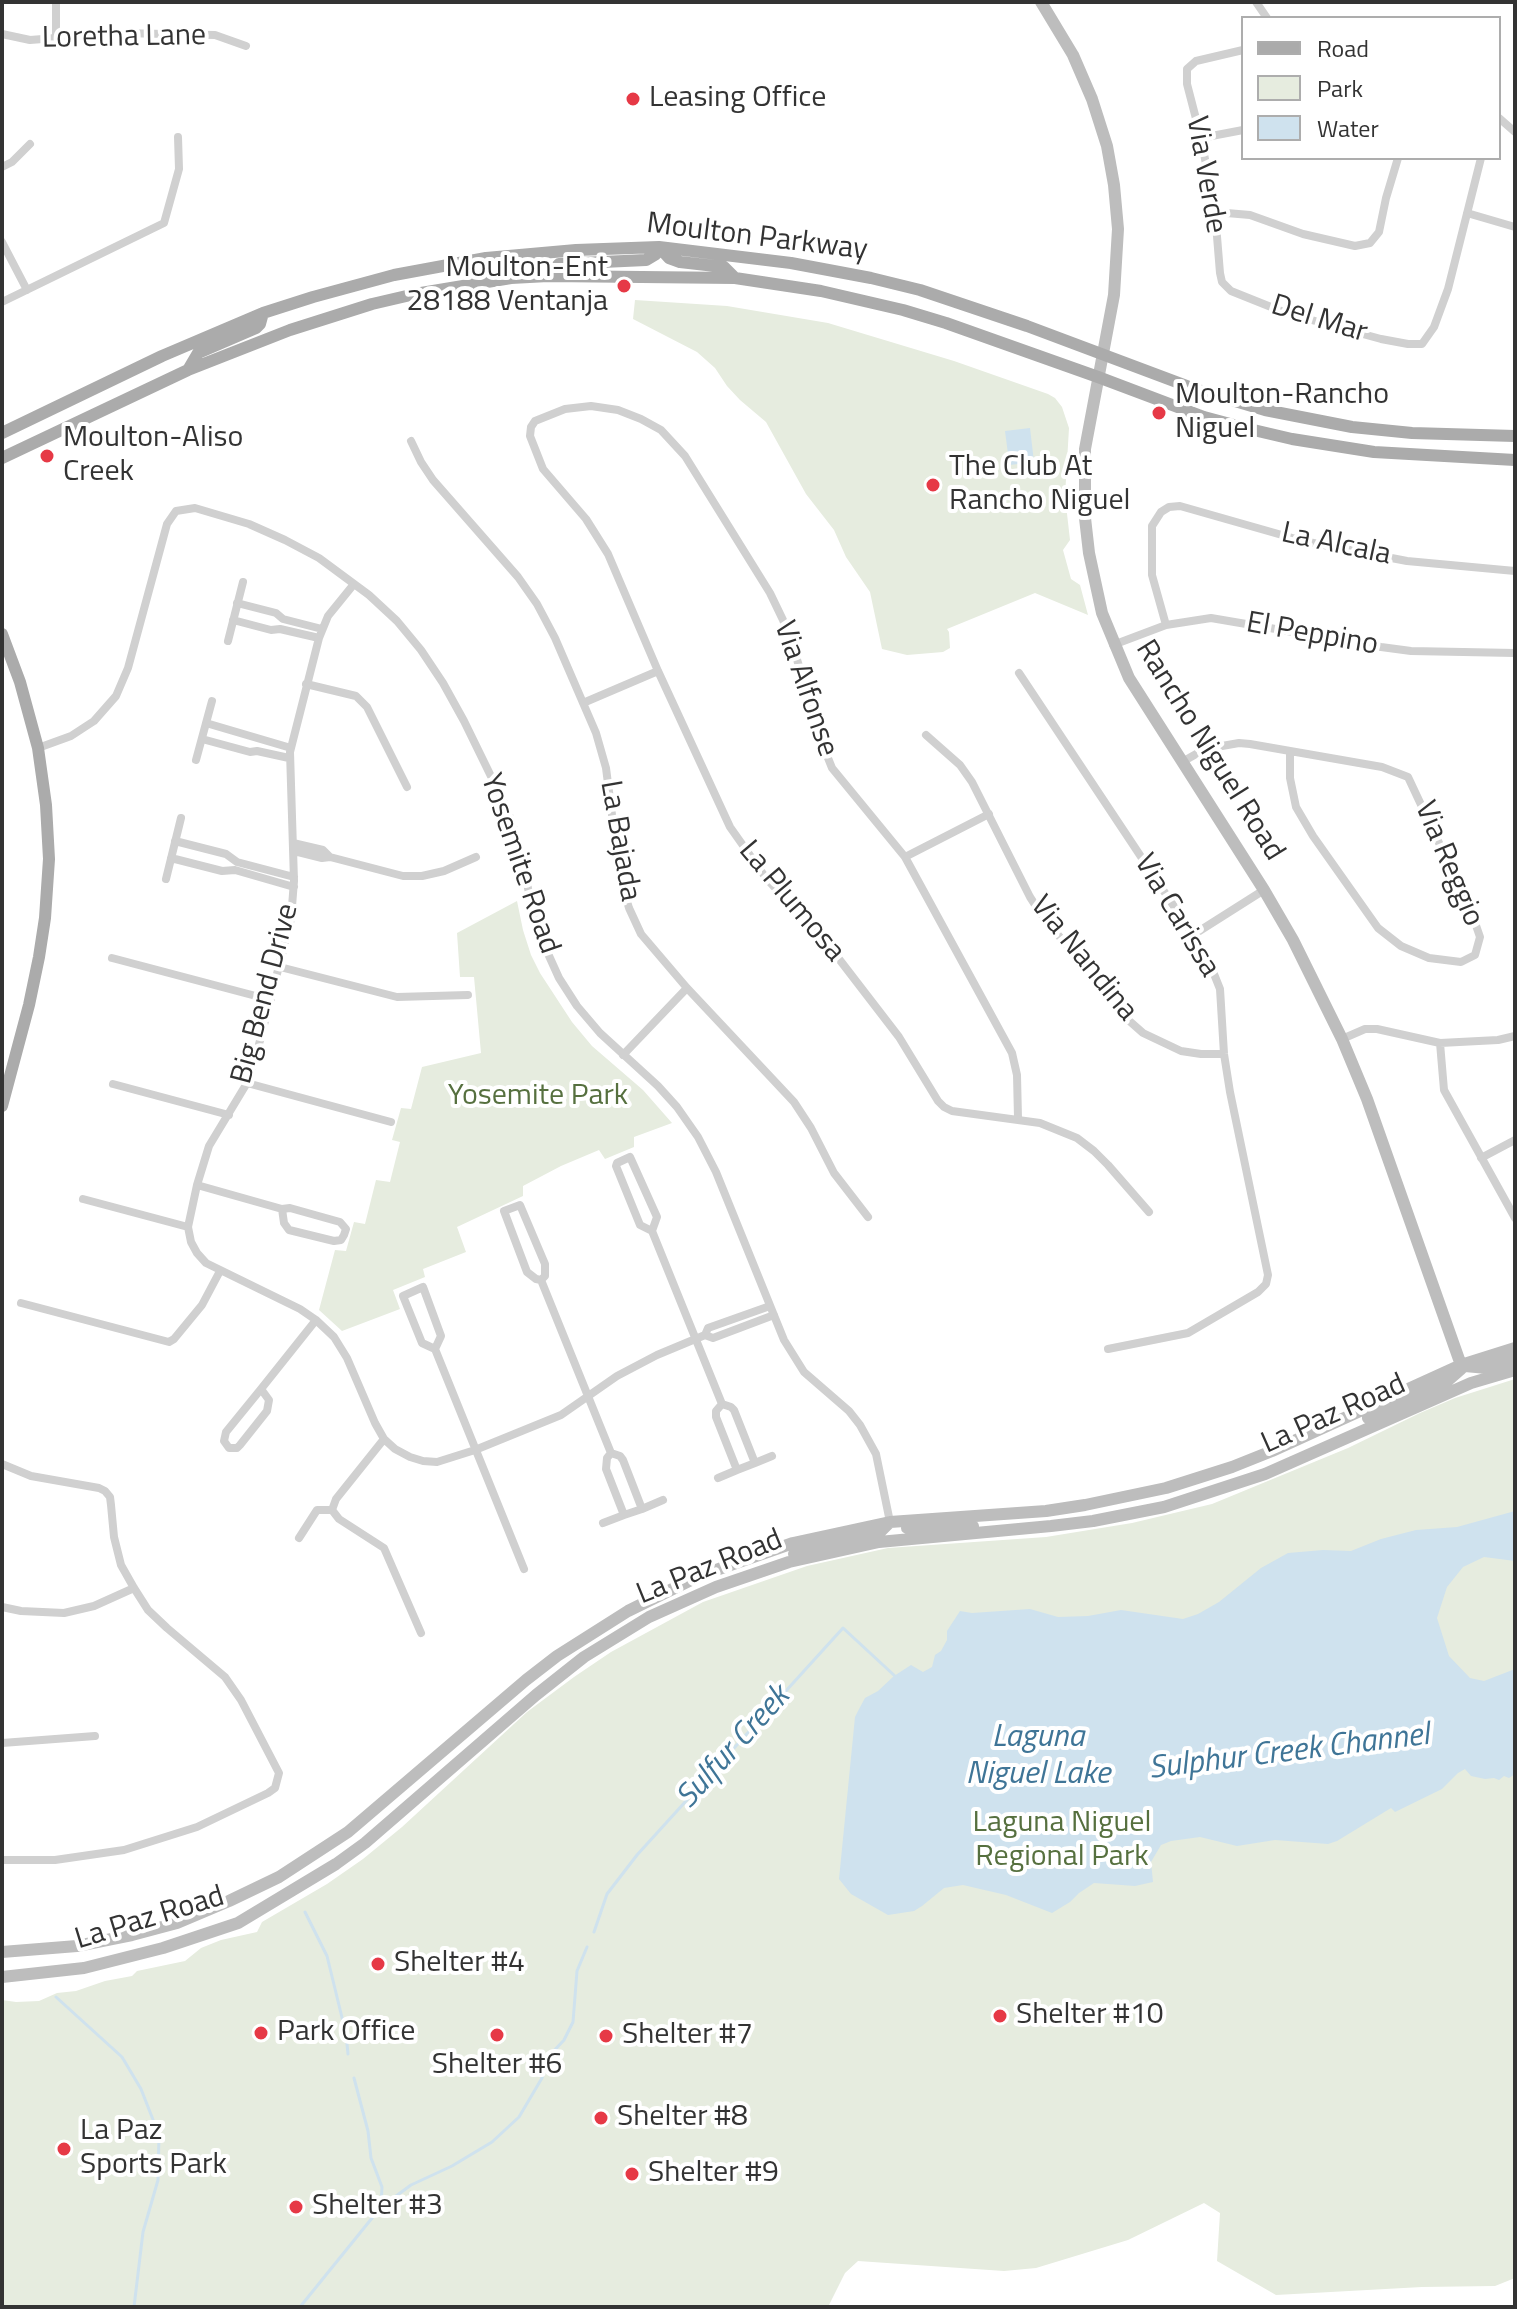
<!DOCTYPE html>
<style>
body{margin:0}
#map{position:relative;width:1517px;height:2309px;overflow:hidden;background:#fff;font-family:"Titillium Web",sans-serif}
canvas{display:block}
.frame{position:absolute;inset:0;border:4px solid #333;pointer-events:none}
.legend{position:absolute;left:1241px;top:16px;width:260px;height:144px;box-sizing:border-box;background:#fff;border:2px solid #adadad;margin:0;padding:10px 14px;list-style:none;font-size:24px;color:#333}
.legend li{display:flex;align-items:center;gap:16px;height:40px}
.legend b{width:40px;border:2px solid #adadad}
</style>
<div id="map">
<canvas width="1517" height="2309"></canvas>
<div class="frame"></div>
<ul class="legend">
<li><b style="height:10px;background:#ababab"></b>Road</li>
<li><b style="height:22px;background:#e6ecdf"></b>Park</li>
<li><b style="height:22px;background:#cfe2ee"></b>Water</li>
</ul>
</div>
<script>
const c = document.querySelector('canvas').getContext('2d');
c.lineJoin = 'round';
function fill(path, color) {
  c.fillStyle = color;
  c.fill(path, 'evenodd');
}
function shape(rows) {
  const path = new Path2D();
  for (const r of rows) {
    path.moveTo(r[0], r[1]);
    for (let i = 2; i < r.length; i += 2) path.lineTo(r[i], r[i + 1]);
  }
  return path;
}
function stroke(path, color, width, dash) {
  c.strokeStyle = color;
  c.lineWidth = width;
  c.lineCap = dash ? 'butt' : 'round';
  c.setLineDash(dash || []);
  c.stroke(path);
}
function label(font, color, halo, rows, align = 'center') {
  c.font = font + ' "Titillium Web",sans-serif';
  c.lineWidth = 8;
  c.setLineDash([]);
  c.textBaseline = 'middle';
  c.strokeStyle = halo;
  c.fillStyle = color;
  for (const [text, x, y, turn = 0] of rows) {
    c.save();
    c.translate(x, y);
    c.rotate((+turn || 0) * Math.PI / 180);
    c.textAlign = isNaN(turn) ? turn : align;
    if (halo) c.strokeText(text, 0, 0);
    c.fillText(text, 0, 0);
    c.restore();
  }
}
fill(shape([
 [635,300,727,306,828,323,954,361,1048,394,1055,398,1062,407,1069,428,1065,496,1070,540,1063,550,1071,579,1080,585,1088,615,1035,593,947,629,949,632,950,648,943,652,907,655,882,649,870,592,846,557,834,530,806,494,766,422,740,400,727,386,715,368,697,352,633,319],
 [517,901,523,930,531,955,540,973,572,1022,592,1046,643,1090,672,1123,634,1137,634,1147,605,1159,599,1150,561,1166,523,1186,523,1196,457,1227,466,1252,423,1269,425,1277,393,1290,400,1309,342,1331,319,1310,335,1250,346,1251,354,1222,365,1224,376,1180,390,1182,400,1142,392,1140,401,1108,411,1109,422,1067,481,1053,474,977,460,977,457,933],
 [1515,1379,1515,2278,1495,2286,1422,2287,1276,2295,1217,2261,1220,2213,1204,2203,1128,2240,1036,2268,1004,2271,858,2261,845,2273,828,2307,2,2307,2,2000,16,2002,39,2001,57,1993,76,1991,105,1981,132,1976,137,1971,185,1961,201,1948,221,1940,257,1932,262,1922,327,1884,363,1859,402,1827,527,1712,574,1677,611,1652,703,1602,807,1566,888,1548,1046,1537,1132,1523,1212,1504,1348,1448,1420,1413,1455,1398]
]), '#e6ecdf');
fill(shape([
 [1030,428,1034,462,1002,466,1002,458,1008,454,1005,431],
 [1515,1511,1515,1561,1484,1557,1463,1567,1447,1587,1437,1618,1449,1656,1470,1678,1484,1681,1515,1669,1515,1774,1509,1778,1504,1776,1499,1780,1494,1778,1485,1779,1471,1776,1465,1769,1458,1773,1442,1789,1395,1812,1391,1808,1337,1841,1328,1844,1275,1840,1237,1846,1200,1837,1171,1841,1161,1845,1151,1862,1153,1882,1135,1886,1094,1883,1079,1893,1070,1902,1052,1913,1006,1895,963,1885,944,1888,922,1906,914,1911,888,1915,851,1894,839,1879,855,1717,858,1711,865,1698,878,1691,894,1676,911,1665,923,1672,932,1667,935,1655,941,1651,947,1640,947,1631,960,1611,972,1613,1030,1609,1058,1617,1088,1616,1121,1610,1183,1619,1198,1614,1219,1602,1261,1568,1288,1553,1323,1550,1351,1551,1381,1539,1416,1530,1457,1527]
]), '#cfe2ee');
stroke(shape([
 [305,1912,327,1956,346,2034,348,2054],
 [594,1932,607,1894,637,1855,843,1628,896,1677],
 [56,1997,122,2057,141,2089,159,2135,158,2180,143,2232,134,2307],
 [354,2078,368,2131,371,2158,382,2187,381,2206],
 [300,2307,381,2207,411,2185,452,2166,492,2142,519,2117,542,2078,550,2055,564,2040,573,2022,577,1971,587,1947]
]), '#cfe2ee', 3);
stroke(shape([
 [56,2,56,39],
 [1256,2,1267,18],
 [2,34,30,40,119,33,215,35,246,46],
 [1243,50,1196,61,1187,69,1187,84,1201,138,1215,212,1220,273,1222,282,1231,291,1286,313,1381,339,1408,344,1422,344,1434,327,1448,289,1481,158],
 [1499,118,1515,132],
 [1201,138,1243,130],
 [2,167,12,162,30,144],
 [1215,212,1250,215,1303,234,1355,246,1370,243,1379,232,1386,198,1398,158],
 [1467,213,1515,227],
 [2,242,27,290],
 [2,302,164,223,179,169,178,137],
 [411,441,421,462,433,480,518,577,537,604,555,638,596,733,606,768,620,877,629,908,641,934,687,988,794,1102,811,1128,834,1173,868,1217],
 [354,584,328,616,319,638,290,752,294,881,291,919,255,1060,247,1083,209,1146,197,1185,188,1227,191,1242,197,1253,206,1263,300,1309,316,1320,334,1337,347,1358,375,1423,384,1439,395,1449,410,1457,423,1461,437,1462,475,1450,561,1415,617,1376,657,1355,705,1335,713,1338,774,1315],
 [237,603,276,613,283,619,322,629],
 [233,620,271,630,280,629,319,638],
 [1166,625,1152,575,1152,526,1161,512,1169,507,1180,506,1303,541,1407,561,1515,571],
 [228,641,243,582],
 [1113,645,1166,625,1211,618,1381,647,1411,651,1515,653],
 [1019,673,1193,935,1210,964,1220,989,1224,1054,1230,1092,1268,1275,1266,1284,1258,1292,1188,1333,1108,1349],
 [306,684,356,696,367,707,407,787],
 [583,703,658,671],
 [206,723,291,748],
 [926,735,960,765,972,782,1030,897,1041,914,1126,1018,1143,1033,1181,1051,1201,1054,1224,1054],
 [202,739,250,752,257,751,289,758],
 [38,748,71,736,94,721,116,696,128,668,167,524,176,511,195,508,249,524,285,540,319,558,369,595,397,621,421,650,443,683,464,721,507,809,518,841,533,912,545,947,559,978,577,1006,600,1033,658,1086,677,1107,698,1137,716,1172,784,1340,804,1372,849,1411,860,1425,876,1454,890,1522],
 [196,760,212,701],
 [1182,762,1205,749,1239,743,1250,744,1382,767,1408,777,1471,911,1480,937,1475,955,1461,962,1429,958,1401,946,1378,928,1313,836,1296,807,1290,778,1290,751],
 [175,841,226,854,237,862,294,877],
 [293,843,323,850,330,857],
 [294,851,322,858,330,857,403,876,422,876,444,871,476,857],
 [905,857,989,814],
 [171,858,222,871,235,870,294,887],
 [166,879,181,818],
 [1193,935,1264,890],
 [112,958,271,1000],
 [280,967,397,997,468,995],
 [1342,1039,1365,1029,1377,1029,1440,1043,1498,1040,1515,1036],
 [1440,1043,1444,1090,1515,1218],
 [623,1055,687,988],
 [247,1083,391,1122],
 [113,1084,229,1115],
 [1018,1118,1017,1075,1012,1053,905,857,832,768,824,748,795,653,783,620,770,593,685,456,661,430,641,419,618,410,591,406,565,409,535,421,531,427,530,436,543,469,586,519,608,554,658,671,730,827,766,878,829,946,899,1037,938,1101,944,1107,952,1111,1040,1123,1077,1138,1094,1151,1108,1165,1149,1212],
 [1481,1158,1515,1140],
 [197,1185,282,1209,290,1208,340,1222,346,1229,344,1235,341,1240,334,1241,289,1230,284,1223,282,1209],
 [83,1199,188,1227],
 [652,1231,657,1217,630,1157,617,1163,616,1166,640,1225,652,1231,722,1404,731,1407,734,1410,755,1463,737,1470,716,1417,716,1411,722,1404],
 [541,1280,545,1276,545,1264,520,1205,504,1211,527,1272,536,1279,541,1280,611,1453,620,1456,623,1460,642,1509,624,1515,606,1469,607,1458,611,1453],
 [21,1303,169,1342,174,1339,202,1305,220,1271],
 [705,1335,708,1328,770,1306],
 [435,1349,441,1336,423,1287,403,1296,422,1343,435,1349,524,1569],
 [261,1389,269,1400,267,1411,240,1445,237,1448,229,1448,224,1441,226,1432,261,1389,316,1320],
 [755,1463,772,1456],
 [2,1464,31,1476,99,1488,105,1491,110,1497,111,1505,114,1537,121,1565,134,1588,148,1610,167,1628,225,1677,241,1700,279,1773,275,1788,268,1793,197,1827,124,1850,55,1860,2,1860],
 [718,1478,737,1470],
 [642,1509,663,1500],
 [332,1510,339,1519,384,1548,421,1633],
 [603,1523,624,1515],
 [299,1538,317,1510,332,1510,336,1499,384,1439],
 [2,1607,21,1611,64,1613,94,1606,134,1588],
 [2,1743,95,1736]
]), '#d0d0d0', 8);
stroke(shape([
 [1041,2,1073,55,1092,99,1107,146,1114,185,1118,229,1114,295,1085,449,1085,518,1089,553,1102,613,1129,678,1264,890,1293,940,1342,1039,1367,1099,1461,1365],
 [1465,1366,1487,1368,1515,1360],
 [1368,1418,1445,1383,1461,1369],
 [907,1528,973,1526],
 [794,1554,797,1551,881,1531,888,1524],
 [2,1952,77,1946,132,1935,177,1923,229,1901,279,1877,348,1832,526,1680,557,1656,628,1611,699,1576,793,1543,890,1522,1046,1511,1085,1505,1166,1488,1232,1467,1272,1451,1461,1365,1515,1348],
 [2,1977,84,1968,163,1948,238,1923,336,1864,365,1843,536,1695,584,1657,649,1617,716,1587,789,1562,879,1542,1051,1526,1093,1521,1164,1507,1265,1474,1471,1383,1515,1370]
]), '#bdbdbd', 12);
stroke(shape([
 [548,276,559,264,646,260,656,254,659,247,669,258,680,262,724,267,735,278],
 [188,370,198,353,256,328,260,324,263,313],
 [2,433,162,356,263,313,313,297,394,275,486,258,576,250,659,247,791,263,871,278,920,290,1027,326,1195,389,1265,410,1352,427,1412,433,1515,436],
 [2,458,188,370,290,330,372,304,415,294,511,278,548,276,735,278,821,291,903,310,946,323,1098,377,1204,417,1245,428,1292,439,1374,452,1515,460],
 [2,634,20,682,38,748,46,805,49,859,45,918,39,957,29,1005,2,1106]
]), '#ababab', 12);
for (const [x, y, r, color] of [
 [633,99,8,"#e63946"],
 [624,286,8,"#e63946"],
 [1159,413,8,"#e63946"],
 [47,456,8,"#e63946"],
 [933,485,8,"#e63946"],
 [378,1964,8,"#e63946"],
 [1000,2016,8,"#e63946"],
 [261,2033,8,"#e63946"],
 [497,2035,8,"#e63946"],
 [606,2036,8,"#e63946"],
 [601,2118,8,"#e63946"],
 [64,2149,8,"#e63946"],
 [632,2174,8,"#e63946"],
 [296,2207,8,"#e63946"]
]) {
  const dot = new Path2D();
  dot.arc(x, y, r, 0, 2 * Math.PI);
  c.fillStyle = color;
  c.fill(dot);
  stroke(dot, '#fff', 3);
}
label('30px', '#333', '#fff', [
 ["Loretha Lane",124,38,-1],
 ["Via Verde",1205,175,80],
 ["Moulton Parkway",757,238,7],
 ["Del Mar",1319,320,17],
 ["La Alcala",1336,545,12],
 ["El Peppino",1312,635,10],
 ["Via Alfonse",805,689,71],
 ["Rancho Niguel Road",1209,751,58],
 ["La Bajada",619,841,80],
 ["Yosemite Road",519,864,71],
 ["Via Reggio",1448,864,67],
 ["La Plumosa",791,902,50],
 ["Via Carissa",1176,916,59],
 ["Via Nandina",1083,959,51],
 ["Big Bend Drive",266,994,-75],
 ["La Paz Road",1334,1415,-24],
 ["La Paz Road",710,1568,-22],
 ["La Paz Road",150,1919,-17]
]);
label('30px', '#333', '#fff', [
 ["Leasing Office",649,99],
 ["Moulton-Ent",608,269,"right"],
 ["28188 Ventanja",608,303,"right"],
 ["Moulton-Rancho",1175,396],
 ["Niguel",1175,430],
 ["Moulton-Aliso",63,439],
 ["Creek",63,473],
 ["The Club At",949,468],
 ["Rancho Niguel",949,502],
 ["Shelter #4",394,1964],
 ["Shelter #10",1016,2016],
 ["Park Office",277,2033],
 ["Shelter #7",622,2036],
 ["Shelter #6",497,2066,"center"],
 ["Shelter #8",617,2118],
 ["La Paz",80,2132],
 ["Sports Park",80,2166],
 ["Shelter #9",648,2174],
 ["Shelter #3",312,2207]
], 'left');
label('30px', '#56703f', '#fff', [
 ["Yosemite Park",538,1097],
 ["Laguna Niguel",1062,1824],
 ["Regional Park",1062,1858]
]);
label('italic 32px', '#3f7597', '#fff', [
 ["Laguna",1038,1738],
 ["Niguel Lake",1038,1775],
 ["Sulfur Creek",734,1748,-48],
 ["Sulphur Creek Channel",1289,1753,-7]
]);
</script>
